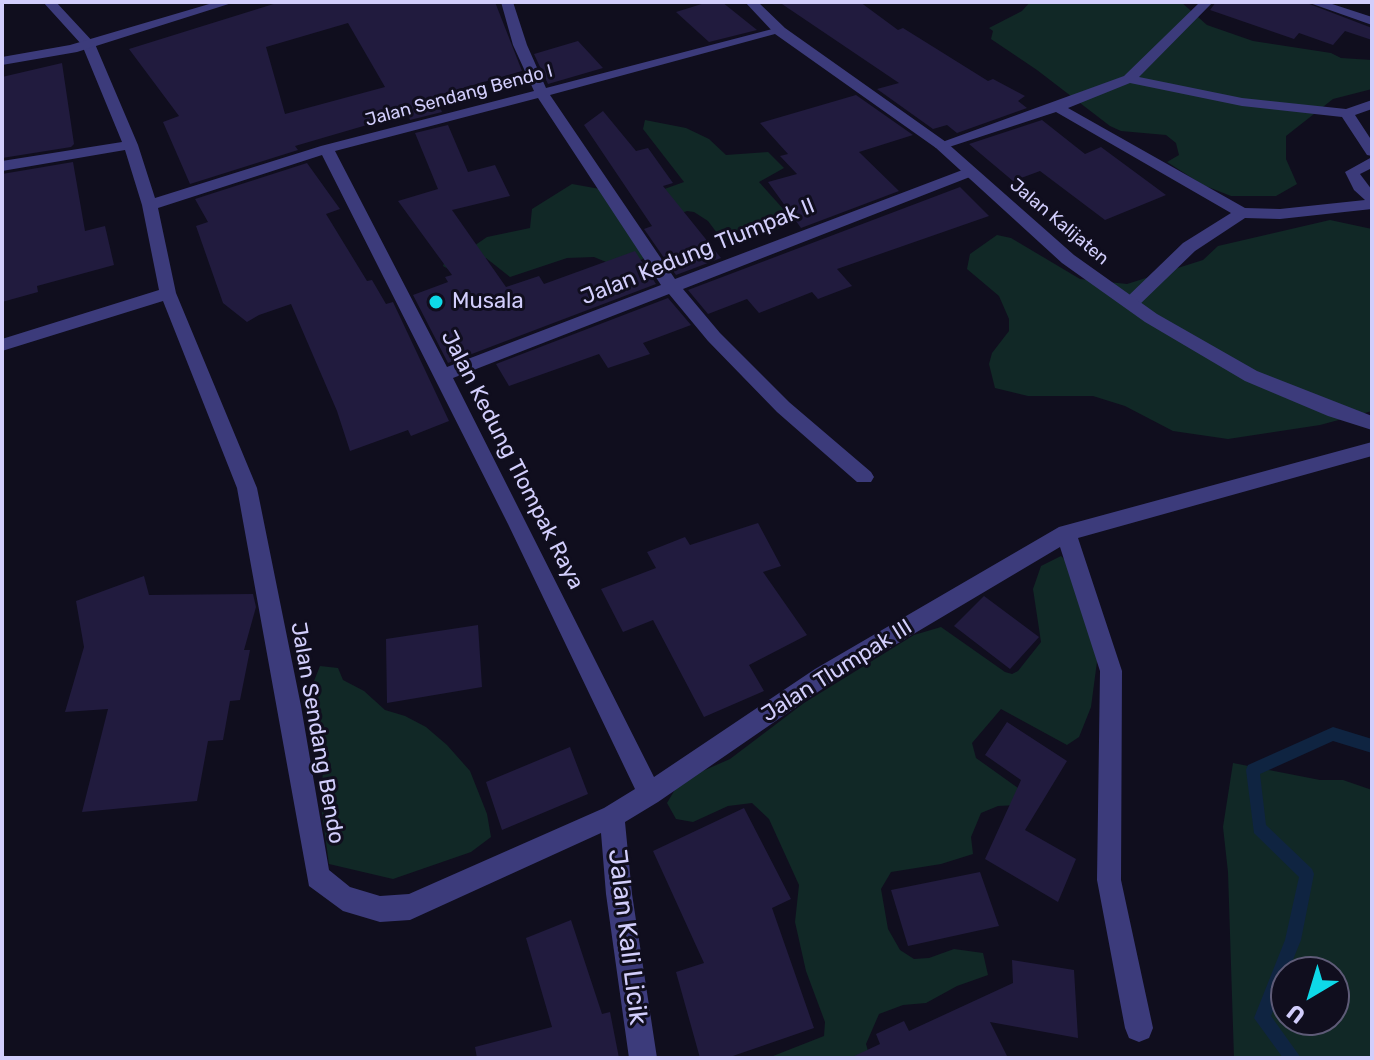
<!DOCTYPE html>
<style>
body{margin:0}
#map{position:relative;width:1374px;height:1060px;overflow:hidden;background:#100e1e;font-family:Rubik,sans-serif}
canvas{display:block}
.frame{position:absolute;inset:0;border:4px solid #d2cefc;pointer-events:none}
.north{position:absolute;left:1270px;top:956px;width:80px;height:80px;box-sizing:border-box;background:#100e1e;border:2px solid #5e5b77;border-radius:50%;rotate:218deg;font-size:22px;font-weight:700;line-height:32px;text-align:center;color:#d2cefc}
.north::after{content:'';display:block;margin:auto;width:28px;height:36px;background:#0ed9e8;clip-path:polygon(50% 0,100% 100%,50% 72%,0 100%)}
</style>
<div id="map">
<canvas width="1374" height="1060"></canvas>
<div class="frame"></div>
<div class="north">U</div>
</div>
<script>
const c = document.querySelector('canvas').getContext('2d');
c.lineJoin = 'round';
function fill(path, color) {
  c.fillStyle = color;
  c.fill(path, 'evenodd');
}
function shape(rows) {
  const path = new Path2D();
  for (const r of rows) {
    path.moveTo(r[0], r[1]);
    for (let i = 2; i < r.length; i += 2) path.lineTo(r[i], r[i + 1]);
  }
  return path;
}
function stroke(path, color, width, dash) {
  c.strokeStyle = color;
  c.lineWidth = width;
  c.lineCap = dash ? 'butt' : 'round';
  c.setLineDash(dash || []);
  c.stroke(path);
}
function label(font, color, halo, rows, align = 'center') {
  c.font = font + ' Rubik,sans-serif';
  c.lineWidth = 6;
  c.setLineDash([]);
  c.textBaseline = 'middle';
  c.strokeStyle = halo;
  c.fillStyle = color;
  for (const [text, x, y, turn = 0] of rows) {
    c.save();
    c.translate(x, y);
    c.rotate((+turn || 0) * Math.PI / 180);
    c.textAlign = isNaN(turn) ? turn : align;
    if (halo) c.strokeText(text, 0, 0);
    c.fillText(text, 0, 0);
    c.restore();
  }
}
fill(shape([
 [1030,2,1181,2,1207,25,1253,41,1331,53,1341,58,1372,60,1372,89,1333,99,1286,136,1286,159,1297,184,1276,196,1231,196,1203,185,1167,162,1179,155,1176,143,1166,135,1121,131,1110,126,1037,70,991,39,993,31,989,28,1022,11],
 [645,120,686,128,709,139,726,155,768,152,784,168,759,182,794,221,774,231,733,244,720,237,708,221,694,212,687,211,679,214,656,192,684,182,643,129],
 [572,184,600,189,646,257,631,266,611,264,594,257,567,258,510,277,486,258,450,270,443,266,446,258,471,248,487,237,530,228,532,209],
 [1330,220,1372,229,1372,411,1320,425,1228,439,1173,431,1125,406,1093,396,1028,396,995,388,989,364,992,353,1009,331,1009,319,999,296,967,269,970,254,997,235,1011,238,1080,279,1127,284,1203,260,1218,246],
 [1061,556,1069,564,1098,654,1091,707,1079,737,1067,745,1001,709,972,743,976,758,1025,793,1017,805,998,806,981,813,971,837,973,854,941,864,891,872,881,889,888,929,900,950,914,959,929,958,954,949,983,953,988,975,957,986,926,1003,903,1005,879,1014,866,1044,870,1058,768,1058,824,1036,825,1022,806,971,795,922,799,885,769,819,752,803,728,806,693,822,676,819,667,803,680,781,730,759,804,703,914,635,941,627,1005,672,1012,674,1018,671,1041,642,1033,589,1041,566],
 [320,666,338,668,343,680,364,691,385,710,405,716,426,727,447,745,470,771,487,814,491,837,471,852,393,879,329,864,320,799,325,755,313,706,314,681],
 [1233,763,1320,780,1343,780,1372,790,1372,1058,1234,1058,1228,872,1223,827],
 [1286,972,1334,972,1334,1020,1286,1020]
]), '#112826');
fill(shape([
 [1333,727,1372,739,1372,753,1333,741,1260,774,1266,825,1312,869,1314,874,1301,940,1288,972,1286,972,1286,977,1271,1016,1301,1058,1283,1058,1254,1018,1285,940,1299,877,1254,833,1246,770,1248,765,1333,727]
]), '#0f2441');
fill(shape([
 [280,2,495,2,522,71,435,96,442,112,410,120,408,113,295,146,298,150,190,184,163,122,179,116,129,49],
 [348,23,385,87,285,114,266,47],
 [708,2,722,2,757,30,709,42,676,12],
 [779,2,860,2,898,30,903,28,988,81,993,79,1025,96,1018,101,1027,108,957,133,947,125,933,129,877,89,899,83],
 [1216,2,1304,2,1372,28,1372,40,1345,31,1333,45,1299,33,1294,39,1210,10],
 [578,41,603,68,548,84,534,54],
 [62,63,74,144,71,147,2,158,2,77],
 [856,95,913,135,859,152,899,191,801,228,768,182,797,174,780,156,788,154,760,123],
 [603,111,636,151,648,148,673,183,663,186,721,258,676,275,644,229,652,226,584,125],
 [1042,120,1085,154,1101,147,1166,195,1105,220,1040,171,1013,181,969,144],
 [448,125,468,172,495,165,510,196,452,210,506,287,539,276,544,284,635,251,656,284,448,363,413,295,448,282,445,277,452,275,398,201,438,189,415,133],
 [73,162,85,231,105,226,114,265,37,286,38,292,2,302,2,174],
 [307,163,340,209,326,214,367,281,372,280,386,304,393,302,449,421,411,436,408,430,350,451,337,411,291,304,259,315,247,322,223,303,196,226,208,222,195,199],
 [960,187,989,216,837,269,852,286,818,299,812,292,759,313,747,299,708,314,688,290],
 [668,298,691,325,643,343,650,354,608,368,599,354,509,386,496,364],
 [758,523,781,566,763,572,807,635,749,665,764,691,704,717,653,620,623,632,601,589,656,568,647,552,685,537,690,545],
 [144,576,149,595,253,594,256,607,244,650,250,650,240,700,230,701,223,740,208,741,197,801,82,812,108,709,65,712,84,647,76,601],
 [984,596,1039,637,1010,669,954,626],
 [478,625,482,687,387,703,386,639],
 [1007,722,1067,761,1025,830,1076,859,1058,902,985,859,1021,780,985,755],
 [570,747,588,794,502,830,486,782],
 [744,808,791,899,772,908,814,1028,727,1058,700,1058,676,972,704,963,653,851],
 [980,872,999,926,908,946,891,890],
 [571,920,602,1014,610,1012,619,1058,477,1058,475,1047,552,1027,526,938],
 [1012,960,1074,970,1078,1038,990,1022,1008,1058,850,1058,880,1044,876,1034,904,1021,909,1031,1013,983]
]), '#211b3e');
fill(shape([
 [43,2,56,2,95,44,138,145,155,198,321,146,534,91,513,45,501,2,513,2,527,45,546,88,780,27,786,31,550,95,675,279,965,169,975,169,975,175,683,289,720,333,789,402,871,472,874,477,871,482,857,482,777,412,708,341,669,294,453,378,654,777,815,669,1059,527,1372,442,1372,456,1078,538,1122,671,1121,880,1153,1028,1149,1038,1139,1042,1129,1038,1125,1028,1097,880,1100,671,1060,547,831,683,658,802,625,822,632,894,657,1058,629,1058,606,894,601,833,410,920,380,922,343,911,309,886,237,488,163,301,2,351,2,339,159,290,142,205,125,150,2,171,2,161,122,142,82,45,43,2],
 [538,98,661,285,447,367,335,151,538,98],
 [322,155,508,524,635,789,604,808,409,894,380,896,350,887,329,870,301,706,257,488,176,293,158,208,322,155],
 [1200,2,1213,2,1139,77,1242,98,1346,109,1372,100,1372,109,1355,115,1372,141,1372,156,1367,155,1342,117,1242,106,1130,83,1068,108,1245,208,1280,209,1365,200,1354,190,1345,172,1372,157,1372,168,1360,174,1372,190,1372,209,1280,219,1245,218,1195,251,1137,307,1131,309,1125,307,1123,303,1125,299,1183,243,1231,213,1056,112,946,148,936,148,934,145,1124,76,1200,2],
 [1307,2,1326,2,1372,17,1372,25,1307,2]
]), '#3c3b7b');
fill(shape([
 [216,2,235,2,77,52,2,65,2,57,70,45,216,2],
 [745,2,758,2,785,28,946,142,1074,255,1157,314,1257,371,1372,416,1372,430,1328,416,1245,381,1145,322,1062,263,936,148,775,34,745,2]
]), '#3c3b7b');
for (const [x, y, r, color] of [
 [436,302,8,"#0ed9e8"]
]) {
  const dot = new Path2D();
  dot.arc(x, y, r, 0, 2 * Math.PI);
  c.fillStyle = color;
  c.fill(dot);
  stroke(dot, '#100e1e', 3);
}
label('18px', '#d2cefc', '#100e1e', [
 ["Jalan Sendang Bendo I",459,96,-15],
 ["Jalan Kalijaten",1059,222,40]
]);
label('22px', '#d2cefc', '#100e1e', [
 ["Jalan Kedung Tlumpak II",698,252,-22],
 ["Jalan Kedung Tlompak Raya",512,460,63],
 ["Jalan Tlumpak III",837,671,-32],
 ["Jalan Sendang Bendo",317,733,80]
]);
label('22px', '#d2cefc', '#100e1e', [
 ["Musala",452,302]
], 'left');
label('26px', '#d2cefc', '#100e1e', [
 ["Jalan Kali Licik",627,937,83]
]);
</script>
